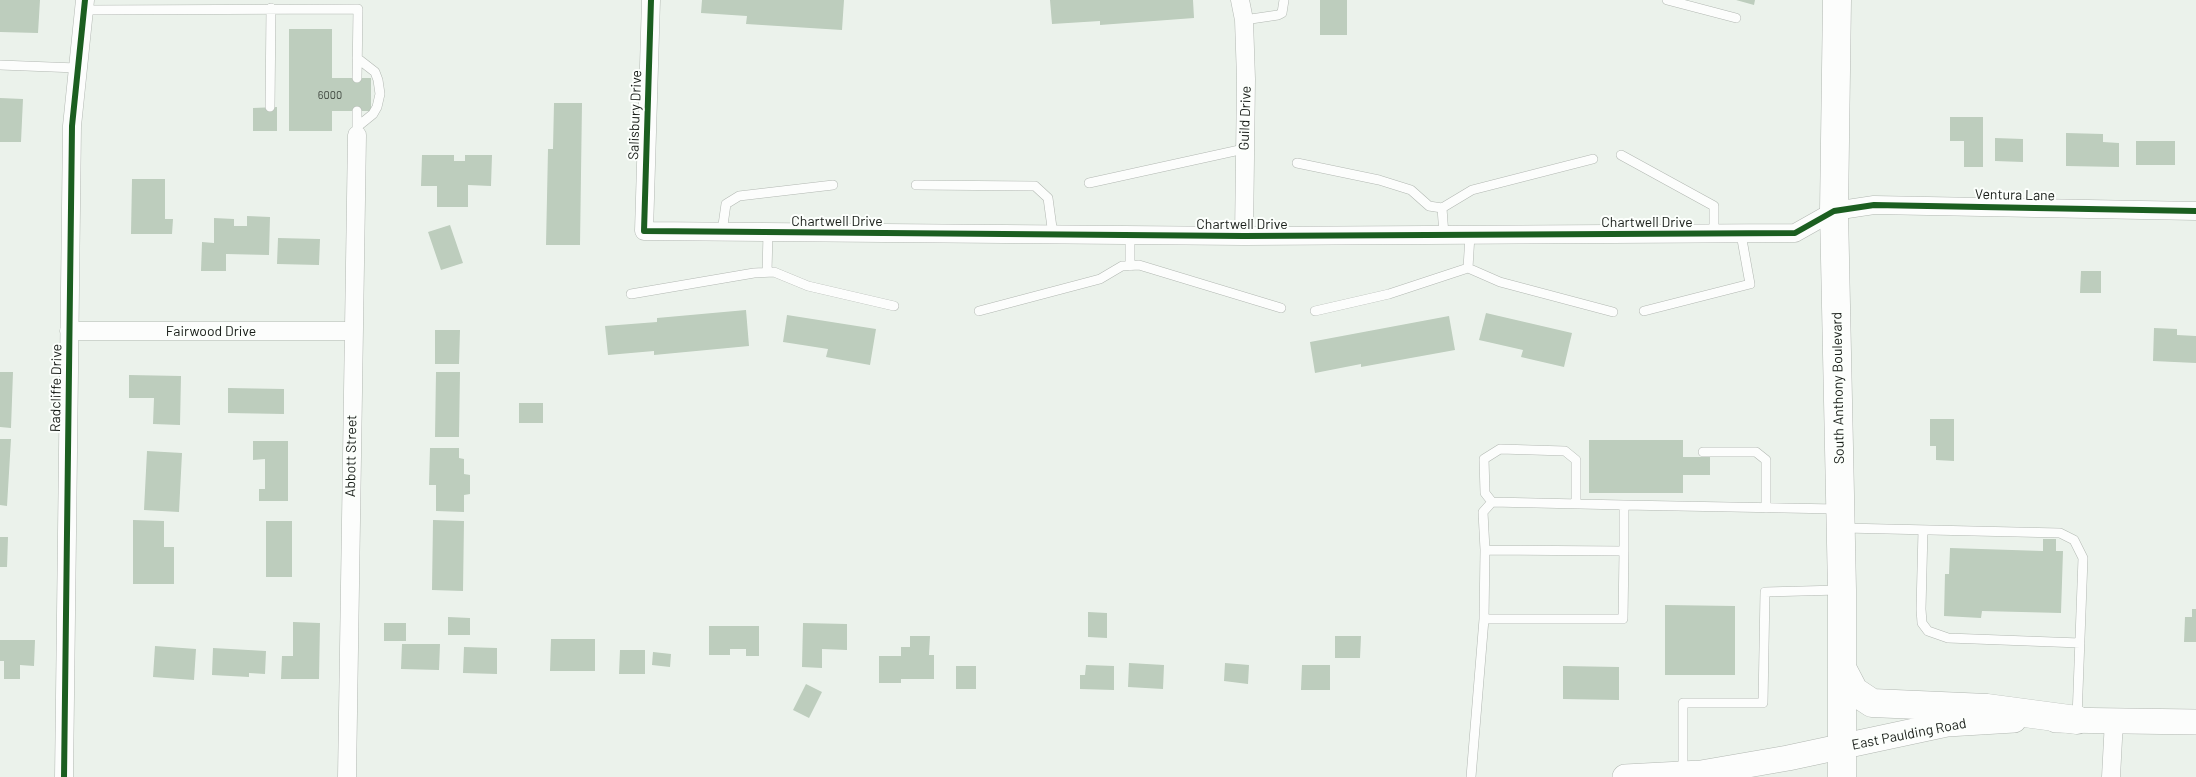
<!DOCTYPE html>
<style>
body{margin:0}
canvas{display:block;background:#ebf2eb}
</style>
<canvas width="2196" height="777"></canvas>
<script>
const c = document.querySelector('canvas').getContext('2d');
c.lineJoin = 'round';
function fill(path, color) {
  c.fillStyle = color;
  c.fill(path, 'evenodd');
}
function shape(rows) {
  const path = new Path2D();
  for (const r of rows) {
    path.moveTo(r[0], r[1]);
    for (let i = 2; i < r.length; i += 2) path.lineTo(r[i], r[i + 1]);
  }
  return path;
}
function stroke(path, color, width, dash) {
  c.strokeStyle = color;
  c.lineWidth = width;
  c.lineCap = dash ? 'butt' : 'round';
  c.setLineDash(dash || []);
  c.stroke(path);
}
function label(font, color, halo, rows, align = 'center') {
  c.font = font + ' Barlow,sans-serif';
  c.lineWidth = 4;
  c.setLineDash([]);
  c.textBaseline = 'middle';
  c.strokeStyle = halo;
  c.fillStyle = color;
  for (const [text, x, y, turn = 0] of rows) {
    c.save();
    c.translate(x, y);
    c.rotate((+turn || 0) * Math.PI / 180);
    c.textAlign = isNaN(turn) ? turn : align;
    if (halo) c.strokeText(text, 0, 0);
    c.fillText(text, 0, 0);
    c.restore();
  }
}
fill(shape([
 [0,0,40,0,38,33,0,32],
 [702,0,844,0,842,30,746,24,747,16,701,13],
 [1050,0,1193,0,1194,18,1100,25,1100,21,1052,24],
 [1320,0,1347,0,1347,35,1320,35],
 [1736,0,1755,0,1754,5],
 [289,29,332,29,332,78,371,78,371,111,332,111,332,131,289,131],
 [0,98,23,99,21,142,0,142],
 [554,103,582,103,580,245,546,245,548,149,553,149],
 [277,107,277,131,253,131,253,108],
 [1950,117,1983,117,1983,167,1964,167,1964,141,1950,141],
 [2066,133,2103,134,2103,142,2119,143,2119,167,2066,166],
 [1995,138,2023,139,2023,162,1995,161],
 [2136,141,2175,141,2175,165,2136,165],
 [422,155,454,155,454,161,465,161,465,155,492,155,491,186,468,185,468,207,437,207,437,186,421,186],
 [132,179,165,179,165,219,173,219,172,234,131,234],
 [247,216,270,217,269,255,226,254,226,271,201,271,202,242,214,243,214,218,234,219,234,226,247,226],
 [450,225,463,263,441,270,428,232],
 [278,238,320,239,319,265,277,264],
 [2081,271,2101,271,2101,293,2080,293],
 [746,310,749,346,654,355,654,351,608,355,605,326,657,322,657,318],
 [1486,313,1572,333,1564,367,1521,357,1523,350,1479,340],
 [787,315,876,329,870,365,826,357,828,349,783,342],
 [1449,316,1455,350,1361,367,1361,364,1315,373,1310,342],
 [2154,328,2177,329,2177,335,2196,336,2196,363,2153,361],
 [435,330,460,330,459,364,435,364],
 [0,372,13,372,11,428,0,427],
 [436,372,460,372,459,437,435,437],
 [129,375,181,376,180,425,153,424,154,398,129,398],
 [228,388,284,389,284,414,228,413],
 [519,403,543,403,543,423,519,423],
 [1930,419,1954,419,1954,461,1936,460,1936,446,1930,446],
 [0,439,11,439,7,506,0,505],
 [1589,440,1683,440,1683,457,1710,457,1710,475,1683,475,1683,493,1589,493],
 [253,441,288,441,288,501,259,501,259,489,265,489,265,459,253,460],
 [430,448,459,448,459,458,464,459,464,474,470,475,470,494,464,495,464,512,436,511,436,485,429,485],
 [147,451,182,453,179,512,144,510],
 [133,520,164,521,164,547,174,547,174,584,133,584],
 [433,520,464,521,463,591,432,590],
 [266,521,292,521,292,577,266,577],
 [0,537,8,537,7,567,0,567],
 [2043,539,2056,539,2056,551,2063,551,2061,613,1982,611,1981,618,1944,616,1945,574,1949,574,1950,548,2043,551],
 [1665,605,1735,606,1735,675,1665,675],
 [2192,609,2196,609,2196,642,2184,642,2185,617,2192,617],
 [1088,612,1107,613,1107,638,1088,637],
 [448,617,470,618,470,635,448,635],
 [293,622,320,623,319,679,281,679,282,656,293,656],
 [384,623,406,623,406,641,384,641],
 [803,623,847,624,847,650,822,649,822,668,802,667],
 [709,626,759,626,759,656,746,656,746,649,730,649,730,655,709,655],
 [910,636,930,636,929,655,934,655,934,679,901,679,901,683,879,683,879,656,901,656,901,647,910,647],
 [1335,636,1361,636,1360,658,1335,658],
 [551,639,595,639,595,671,550,671],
 [0,640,35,640,34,666,20,665,20,679,4,679,4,661,0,661],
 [402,644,440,644,439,670,401,669],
 [155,646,196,649,194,680,153,677],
 [464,647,497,648,497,674,463,673],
 [213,648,266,651,265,674,249,673,249,677,212,675],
 [620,650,645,650,645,674,619,674],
 [653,652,671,654,670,667,652,665],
 [1129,663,1164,665,1163,689,1128,687],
 [1225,663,1249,665,1248,684,1224,681],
 [1086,665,1114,666,1114,690,1080,689,1080,675,1085,675],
 [1302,665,1330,665,1330,690,1301,690],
 [956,666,976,666,976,689,956,689],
 [1563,666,1619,667,1619,700,1563,699],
 [806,684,822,692,809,718,793,710]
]), '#bdcdbd');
const service = shape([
 [1667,0,1736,18],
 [85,10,358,9,357,78],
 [1244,20,1278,15,1282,13,1284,0],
 [0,65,77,68],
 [270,107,271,8],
 [357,127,373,114,377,107,380,94,378,80,375,72,357,58],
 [357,130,357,111],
 [1621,155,1714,206,1714,234],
 [1297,163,1379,180,1411,190,1429,206,1442,208],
 [1089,183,1244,149],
 [916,185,1035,186,1048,198,1053,235],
 [722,232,726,204,739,196,833,185],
 [1444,235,1442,208,1472,190,1593,159],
 [1130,266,1130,235],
 [1468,268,1500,282,1613,312],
 [767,272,768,233],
 [631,294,754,273,774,272,808,286,894,306],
 [979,311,1100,279,1122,266,1139,265,1281,308],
 [1315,311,1389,294,1468,268,1470,235],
 [1644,311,1750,284,1741,234],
 [1703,452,1756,452,1766,460,1766,508],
 [1492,502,1483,512,1485,550,1624,551,1624,505],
 [1576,504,1576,460,1565,451,1500,449,1484,459,1485,493,1492,502,1624,505,1837,509],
 [1844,528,2060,533,2074,540,2083,558,2077,718],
 [1923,530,1921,609,1922,623,1928,631,1948,638,2080,643],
 [1484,619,1485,550],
 [1683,772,1683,703,1763,703,1765,592,1839,590],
 [1471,777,1484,619,1623,619,1624,551]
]);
const minor = shape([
 [651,0,644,231,1244,236,1795,233,1834,211,1874,205,2196,211],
 [1240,0,1244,20,1246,79,1244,236],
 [69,331,353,331],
 [64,777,72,126,85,0],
 [347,777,357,135],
 [2111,777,2114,720]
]);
const secondary = shape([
 [2056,720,2196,722],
 [1625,777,1701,773,1788,758,1947,724,2014,720]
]);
const primary = shape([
 [1837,0,1834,211,1842,590,1842,777],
 [1842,668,1854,691,1872,703,1987,708,2077,720]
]);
stroke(service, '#b2b8b2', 10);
stroke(minor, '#b2b8b2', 19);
stroke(secondary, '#b2b8b2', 26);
stroke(primary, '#b2b8b2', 29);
stroke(service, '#fcfdfc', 9);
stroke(minor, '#fcfdfc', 18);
stroke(secondary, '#fcfdfc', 25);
stroke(primary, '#fcfdfc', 28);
stroke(shape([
 [651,0,644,231,1244,236,1795,233,1834,211,1874,205,2196,211],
 [64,777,72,126,85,0]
]), '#1b5e20', 6);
label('11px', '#404840', null, [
 ["6000",330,95]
]);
label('14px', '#171c17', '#fcfffc', [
 ["Salisbury Drive",635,115,-88],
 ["Guild Drive",1245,118,-88],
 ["Ventura Lane",2015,195,1],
 ["Chartwell Drive",837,221],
 ["Chartwell Drive",1647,222],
 ["Chartwell Drive",1242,224],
 ["Fairwood Drive",211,331],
 ["Radcliffe Drive",56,388,-89],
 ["South Anthony Boulevard",1838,388,-91],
 ["Abbott Street",351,456,-89],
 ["East Paulding Road",1909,734,-11]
]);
</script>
